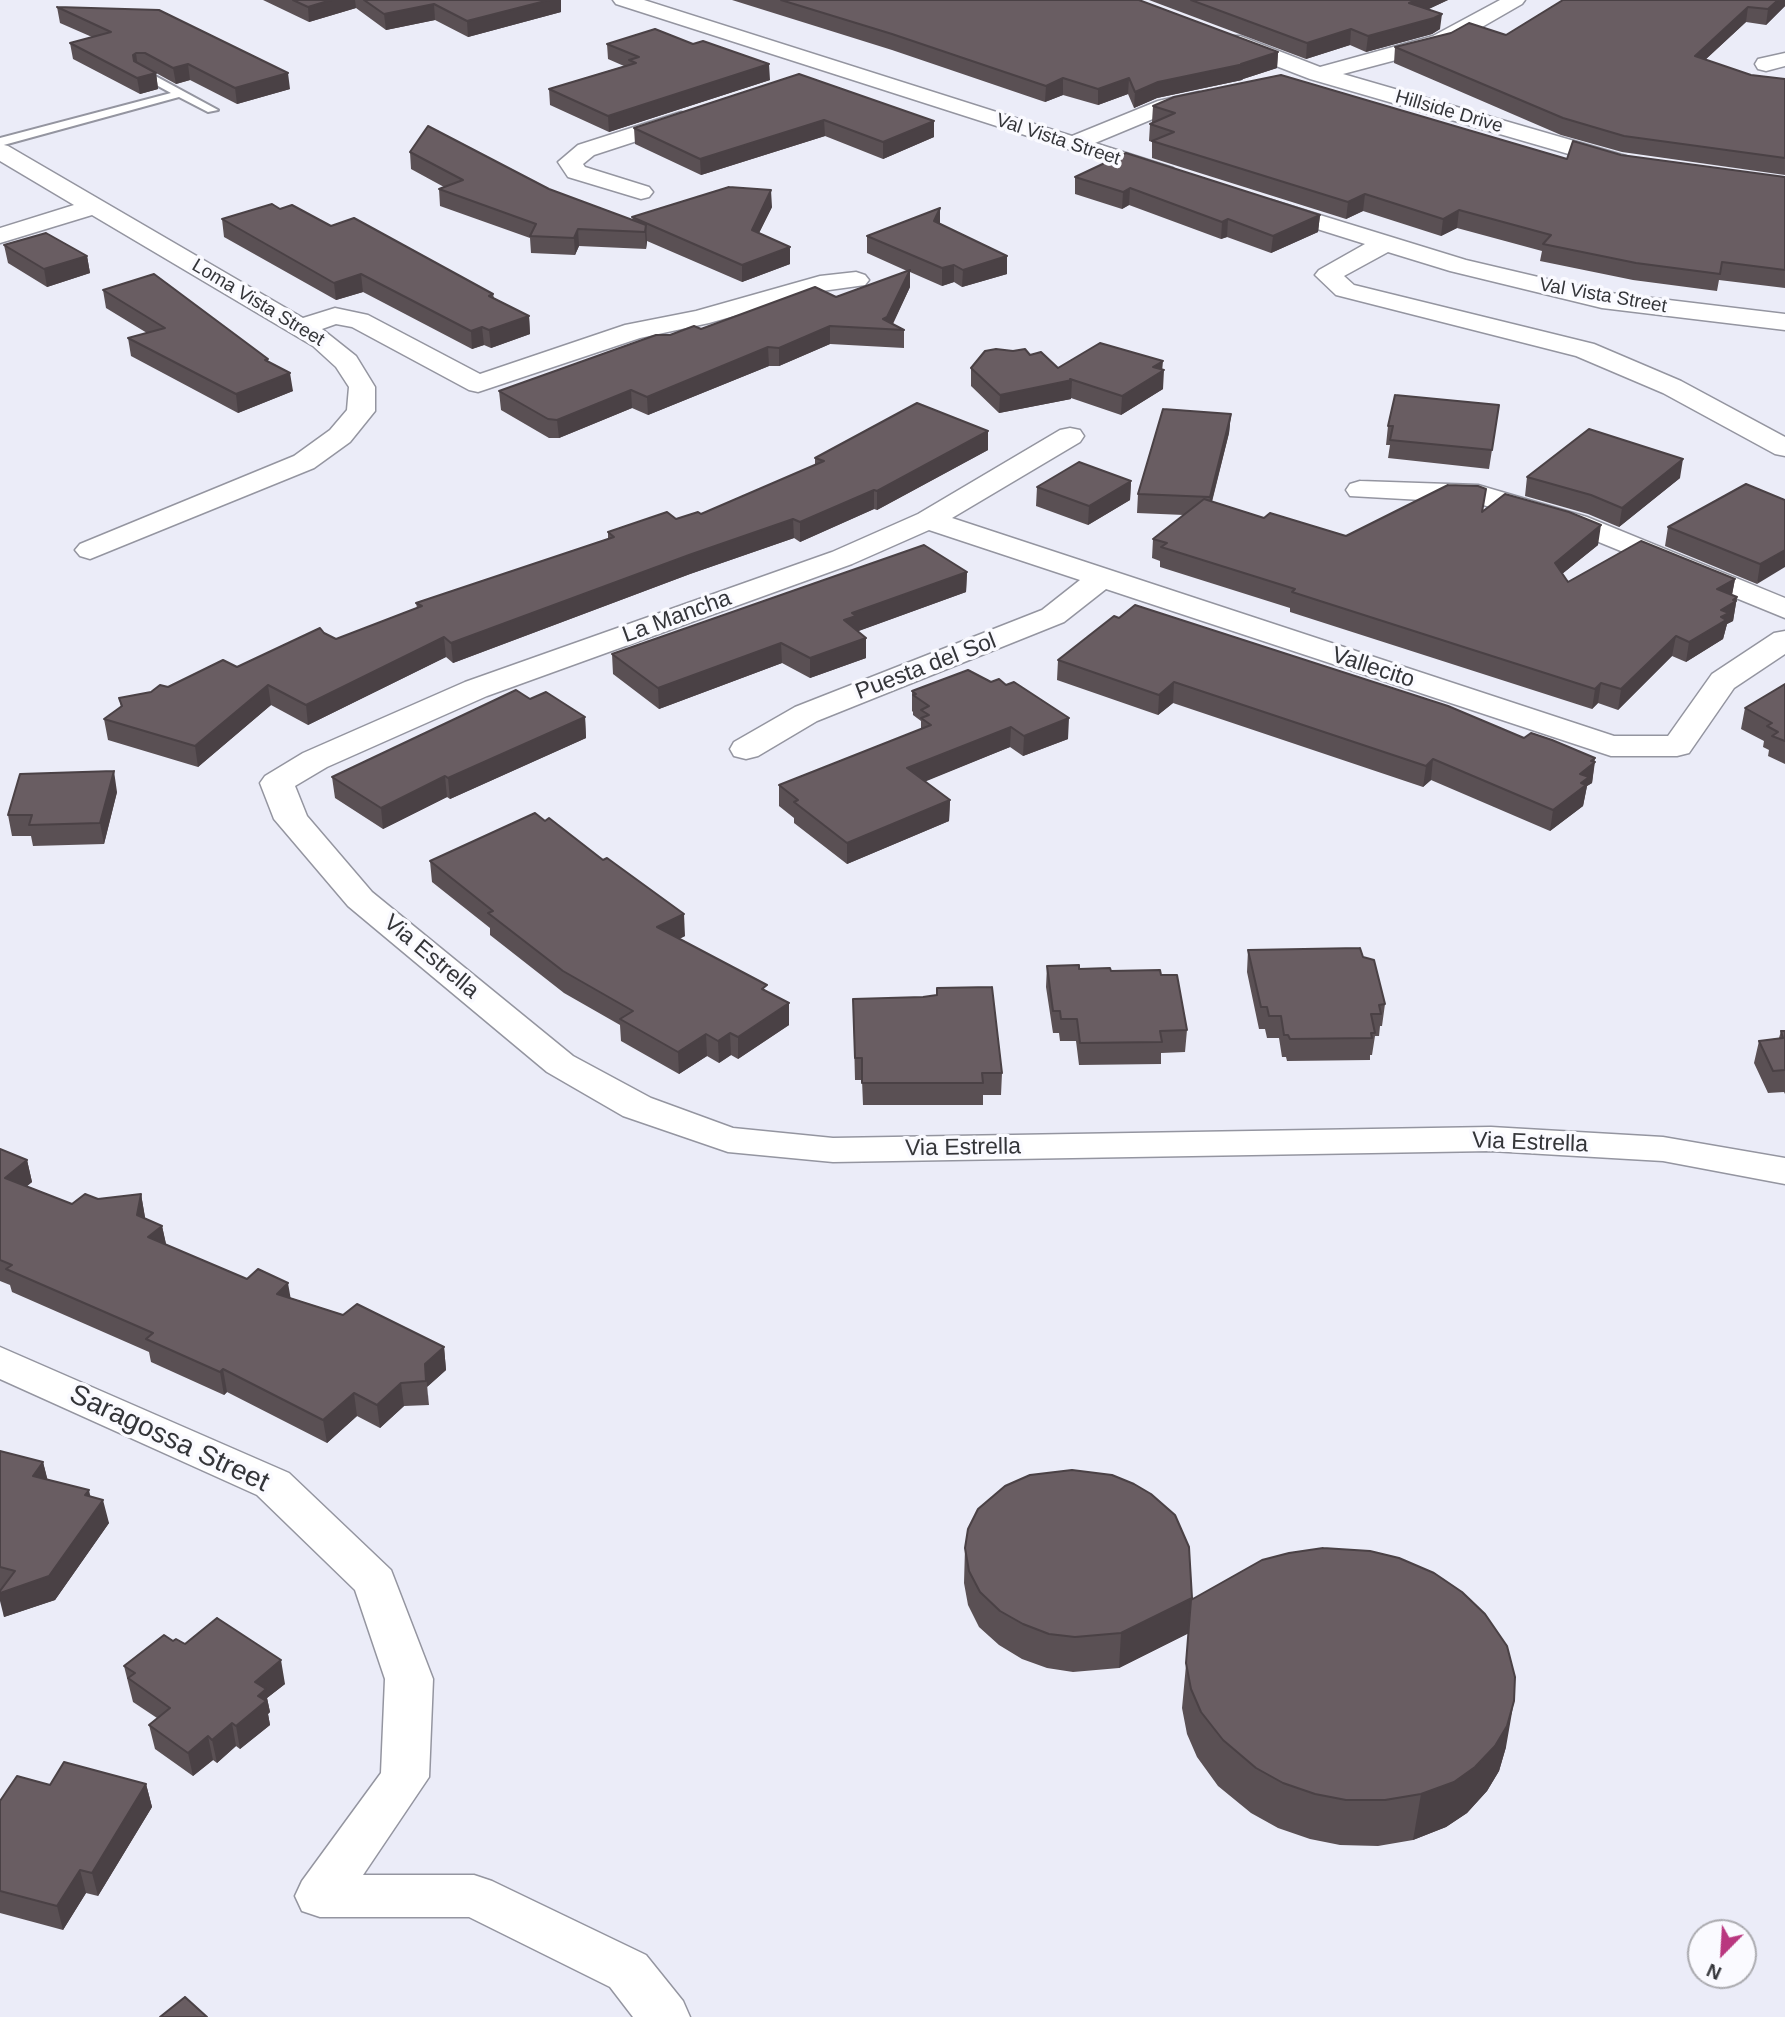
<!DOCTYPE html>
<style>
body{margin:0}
#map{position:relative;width:1785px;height:2017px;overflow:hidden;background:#ebecf8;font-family:Arial,sans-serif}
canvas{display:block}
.north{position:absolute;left:1687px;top:1919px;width:70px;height:70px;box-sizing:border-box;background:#fafaff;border:2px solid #ababb0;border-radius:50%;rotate:204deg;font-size:19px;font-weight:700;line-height:28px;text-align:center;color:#343539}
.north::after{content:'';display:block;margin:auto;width:24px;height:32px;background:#b9377f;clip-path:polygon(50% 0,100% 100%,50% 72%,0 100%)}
</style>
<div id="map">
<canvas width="1785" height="2017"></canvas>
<div class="north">N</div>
</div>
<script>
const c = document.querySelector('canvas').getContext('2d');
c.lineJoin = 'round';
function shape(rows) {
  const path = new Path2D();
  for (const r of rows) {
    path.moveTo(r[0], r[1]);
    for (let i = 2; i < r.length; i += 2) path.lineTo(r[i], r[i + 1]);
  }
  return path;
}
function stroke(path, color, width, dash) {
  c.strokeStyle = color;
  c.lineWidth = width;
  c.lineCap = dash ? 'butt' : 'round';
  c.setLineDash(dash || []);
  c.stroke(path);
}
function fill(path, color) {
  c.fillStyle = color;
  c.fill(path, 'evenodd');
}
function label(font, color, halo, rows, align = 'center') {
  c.font = font + ' Arial,sans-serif';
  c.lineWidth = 7;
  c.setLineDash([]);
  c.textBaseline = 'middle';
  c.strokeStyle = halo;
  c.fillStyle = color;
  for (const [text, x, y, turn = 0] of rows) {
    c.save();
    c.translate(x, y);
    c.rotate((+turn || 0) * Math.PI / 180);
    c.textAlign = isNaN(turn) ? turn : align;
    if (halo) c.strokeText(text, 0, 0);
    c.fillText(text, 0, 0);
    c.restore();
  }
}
const lane = shape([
 [138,71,146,71,218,110,208,112,179,97,0,146,0,138,171,93,138,75,138,71]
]);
const street = shape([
 [613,0,644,0,1072,136,1158,101,1199,92,1207,94,1210,99,1207,104,1172,111,1095,143,1173,168,1177,173,1173,178,1165,180,616,4,613,0],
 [1500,0,1525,0,1522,4,1449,46,1343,74,1626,156,1630,161,1626,166,1610,166,1310,79,1224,46,1221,41,1224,36,1240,36,1320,67,1433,36,1500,0],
 [1785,53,1785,66,1766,71,1758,69,1755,64,1758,59,1785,53],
 [681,112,689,114,692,119,689,124,594,155,583,164,585,167,649,187,653,192,649,197,641,199,568,177,558,162,578,145,681,112],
 [0,144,8,146,303,318,335,308,368,315,480,374,625,325,696,311,820,276,856,272,865,275,869,280,865,285,822,291,709,323,640,338,478,392,469,390,352,327,336,324,322,329,356,356,375,387,375,411,350,442,314,468,90,559,80,556,75,550,80,544,294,456,330,430,347,410,349,387,336,367,313,346,92,215,0,243,0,228,74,205,0,161,0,144],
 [1271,200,1466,260,1602,292,1785,314,1785,330,1602,308,1450,271,1388,252,1344,276,1354,285,1594,344,1681,381,1785,437,1785,456,1775,454,1663,393,1576,356,1336,295,1315,275,1319,270,1365,244,1263,212,1259,207,1263,202,1271,200],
 [1070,428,1080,430,1084,436,1080,442,952,518,1614,736,1668,736,1712,674,1774,633,1785,631,1785,654,1734,688,1689,753,1677,756,1611,756,1106,589,1064,622,817,721,758,756,746,759,734,756,730,749,734,742,795,707,1042,610,1080,580,929,530,852,564,487,696,327,767,295,786,307,816,372,892,573,1056,651,1098,733,1128,833,1138,1491,1127,1663,1137,1785,1158,1785,1184,1663,1161,1491,1151,833,1162,728,1152,623,1116,547,1072,348,906,274,819,260,783,265,776,303,753,465,682,832,552,918,514,1060,430,1070,428],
 [1360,481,1478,485,1587,517,1785,598,1785,618,1567,529,1476,503,1350,496,1346,490,1350,484,1360,481],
 [0,1347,289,1473,391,1570,433,1679,429,1777,363,1875,474,1875,492,1881,646,1955,683,2001,690,2017,633,2017,610,1987,469,1917,320,1917,302,1911,295,1896,302,1881,381,1773,385,1679,355,1590,257,1495,0,1379,0,1347]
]);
stroke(lane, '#9495a0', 4);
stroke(street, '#9495a0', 3);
fill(lane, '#fff');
fill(street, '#fff');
fill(shape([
 [263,0,561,0,561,12,468,37,435,20,386,30,356,8,309,22],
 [732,0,1139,0,1278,52,1277,68,1243,79,1242,80,1157,98,1134,108,1128,94,1098,105,1063,95,1045,102,892,50],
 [1149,0,1448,0,1428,9,1440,29,1432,34,1366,52,1350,45,1306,59],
 [1785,0,1785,6,1766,25,1746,22,1705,60,1751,75,1785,79,1785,175,1622,152,1561,135,1394,63,1395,47,1506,35],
 [57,7,290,89,237,104,190,80,176,84,156,73,158,89,140,94,73,59,70,43,92,37,60,23],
 [607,44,693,44,770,80,609,132,550,105,549,89,624,66,608,59],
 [799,74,934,121,934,137,883,159,825,136,701,175,635,144,634,128],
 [1153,106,1567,159,1621,155,1785,177,1785,288,1719,280,1717,291,1633,280,1540,261,1542,251,1457,228,1441,236,1363,211,1346,219,1152,158,1152,142,1149,141,1150,124,1153,123,1152,122],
 [410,152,549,189,633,220,632,217,772,207,759,233,790,264,742,282,647,241,646,249,579,246,575,255,531,253,530,238,440,206,439,189,444,187,411,169],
 [1075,177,1320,215,1318,232,1271,253,1227,237,1221,239,1129,205,1122,209,1075,194],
 [940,208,940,224,1007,256,1007,274,962,287,954,282,942,286,910,272,910,287,893,324,904,330,904,348,830,344,779,366,769,366,648,415,632,408,559,438,549,438,501,410,499,391,670,335,701,329,836,297,907,271,867,253,867,236],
 [280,209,331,226,493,294,494,298,529,316,530,334,491,348,484,345,472,349,363,292,336,300,224,237,222,219],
 [4,245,87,256,90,273,47,287,8,263],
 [103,290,268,359,268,362,293,391,238,413,131,356,128,338,147,333,106,308],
 [1030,355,1058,368,1162,370,1163,389,1121,415,1071,398,1071,399,999,413,971,386,971,368],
 [1499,405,1489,469,1388,458,1390,445,1386,445,1388,426],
 [1231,414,1229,433,1212,502,1264,518,1346,536,1483,511,1598,545,1562,574,1568,582,1735,579,1732,595,1737,597,1733,621,1727,624,1723,639,1686,662,1672,656,1618,710,1598,703,1592,709,1290,612,1290,608,1160,567,1160,561,1152,558,1153,539,1184,515,1137,513,1138,494],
 [988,431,988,450,877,510,874,509,800,542,794,538,690,574,453,663,446,657,308,725,271,705,198,767,108,740,104,719,121,707,119,698,151,692,237,667,324,633,336,639,417,608,416,603,608,539,608,532,701,514,815,465,815,458],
 [1527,477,1680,478,1619,527,1588,514,1525,496],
 [1131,481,1130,500,1088,525,1036,506,1037,487],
 [1785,500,1757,584,1665,546,1668,527],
 [967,572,966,592,858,631,866,658,810,678,782,663,659,709,613,674,612,654],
 [1058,660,1524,738,1595,762,1592,783,1587,786,1583,806,1550,831,1431,780,1423,787,1173,703,1158,715,1057,680],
 [1785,684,1785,764,1768,756,1769,750,1763,747,1764,741,1741,729,1745,708],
 [912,691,1068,739,1023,756,1010,747,925,781,950,800,949,821,847,864,794,823,794,818,779,806,779,785,921,729,921,721,913,715,913,712,912,711],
 [530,699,585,717,586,738,450,799,447,797,383,829,335,798,332,777],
 [117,792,104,844,33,846,31,836,12,836,8,815],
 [430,861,685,936,679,939,767,991,789,1025,738,1059,731,1055,719,1063,707,1056,679,1074,621,1041,620,1025,564,993,490,935,490,928,432,882],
 [1248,950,1363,957,1385,1004,1382,1026,1380,1026,1379,1036,1375,1036,1372,1055,1370,1055,1370,1060,1287,1061,1286,1057,1282,1057,1279,1038,1267,1038,1265,1029,1259,1029,1247,972],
 [1047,966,1161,975,1187,1030,1185,1052,1161,1053,1161,1064,1079,1065,1076,1041,1060,1041,1059,1033,1053,1033,1046,987],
 [853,999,1002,1073,1001,1095,983,1095,983,1105,863,1105,862,1080,855,1080],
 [1781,1031,1785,1031,1785,1094,1784,1092,1768,1093,1754,1063,1759,1041,1779,1038],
 [0,1149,27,1160,32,1182,27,1186,72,1204,98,1199,141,1194,145,1218,162,1226,166,1245,291,1298,444,1347,446,1370,427,1387,429,1405,404,1406,380,1428,357,1416,327,1443,227,1392,224,1395,151,1362,149,1352,12,1292,10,1285,0,1281],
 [0,1451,43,1462,47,1479,91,1497,109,1523,55,1600,4,1617,1,1589,0,1589],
 [965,1548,1191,1600,1506,1747,1499,1771,1487,1791,1467,1813,1446,1827,1413,1840,1378,1846,1340,1845,1310,1839,1278,1828,1251,1813,1218,1786,1197,1757,1187,1734,1182,1708,1189,1633,1119,1668,1073,1672,1047,1668,1022,1659,999,1645,979,1627,968,1605,964,1583],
 [173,1641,185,1644,285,1684,267,1698,270,1712,268,1714,270,1725,240,1749,236,1746,217,1763,213,1760,193,1776,155,1749,149,1725,157,1718,133,1702,124,1666],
 [146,1784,152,1807,98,1896,86,1893,63,1930,0,1913,0,1801,50,1785]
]), '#5a5054');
fill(shape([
 [331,0,355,0,356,8,309,22,308,7],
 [541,0,561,0,561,12,468,37,467,21],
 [1416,0,1448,0,1408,19,1409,3],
 [1778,0,1785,0,1785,6,1766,25,1768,9],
 [434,4,435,20,386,30,384,14],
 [1748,7,1746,22,1692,72,1695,56],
 [1442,14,1440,29,1432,34,1366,52,1368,36],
 [1351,29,1350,45,1306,59,1307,43],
 [1278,52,1277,68,1243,79,1242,80,1157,98,1134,108,1135,92,1158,82],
 [136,53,138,68,135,71,133,55],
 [188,64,190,80,176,84,173,68],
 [769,64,770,80,609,132,608,116],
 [156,73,158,89,140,94,137,78],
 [288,73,290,89,237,104,235,88],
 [1063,78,1063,95,1045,102,1046,86],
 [1129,78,1128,94,1098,105,1098,89],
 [824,120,825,136,701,175,700,159],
 [934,121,934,137,883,159,883,142],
 [1130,188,1129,205,1122,209,1123,192],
 [771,190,772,207,752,247,752,230],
 [1365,194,1363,211,1346,219,1348,202],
 [940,208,940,226,934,221],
 [1459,210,1457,228,1441,236,1443,219],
 [1320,215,1318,232,1271,253,1273,236],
 [1228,219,1227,237,1221,239,1222,222],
 [646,225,647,242,646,249,645,232],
 [578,229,579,246,575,255,574,238],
 [790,247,790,264,742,282,742,265],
 [87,256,90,273,47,287,44,269],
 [1007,256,1007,274,962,287,963,270],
 [954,265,954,282,942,286,942,268],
 [910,270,910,287,890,329,883,319],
 [361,274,363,292,336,300,334,283],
 [529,316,530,334,491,348,489,330],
 [830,326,830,344,779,366,779,348],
 [482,327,484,345,472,349,471,331],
 [768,347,769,366,648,415,647,397],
 [1163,361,1162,372,1164,370,1163,389,1121,415,1122,396,1153,367],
 [290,373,293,391,238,413,236,394],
 [1072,380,1071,399,999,413,1000,395],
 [631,390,632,408,559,438,557,420],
 [1231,414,1229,433,1208,516,1210,497],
 [988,431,988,450,877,510,877,491],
 [1683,459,1680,478,1619,527,1622,508],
 [1131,481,1130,500,1088,525,1089,506],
 [874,490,874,509,800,542,800,522],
 [793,519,794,538,690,574,453,663,451,643,689,555],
 [1601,525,1598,545,1552,582,1555,563],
 [1785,550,1785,567,1757,584,1760,564],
 [967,572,966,592,856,632,844,620,852,613],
 [1735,579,1731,599,1717,589],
 [1737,597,1733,621,1727,624,1723,639,1686,662,1689,642,1721,610],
 [1676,636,1672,656,1618,710,1621,689],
 [444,637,446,657,308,725,306,705],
 [866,638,866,658,810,678,810,658],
 [781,643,782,663,659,709,658,688],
 [1174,682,1173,703,1158,715,1159,695],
 [1601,683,1598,703,1592,709,1595,689],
 [268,685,271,705,198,767,195,746],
 [585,717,586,738,450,799,448,778],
 [1069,718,1068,739,1023,756,1024,736],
 [1011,727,1010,747,907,789,907,768],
 [1595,758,1592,783,1587,786,1583,806,1550,831,1553,810,1580,774],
 [1433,759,1431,780,1423,787,1426,766],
 [114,771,117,792,104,844,100,823],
 [445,776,447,797,383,829,381,808],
 [950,800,949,821,847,864,847,843],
 [684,914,685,936,659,949,657,927],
 [789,1003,789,1025,738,1059,738,1037],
 [730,1033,731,1055,719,1063,718,1041],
 [706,1034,707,1056,679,1074,678,1052],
 [27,1160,32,1182,10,1200,5,1178],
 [141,1194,145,1217,141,1237,137,1215],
 [162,1226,167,1248,148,1237],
 [288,1283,292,1306,277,1294],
 [444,1347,446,1370,427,1387,429,1405,425,1364],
 [223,1369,227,1392,224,1395,220,1372],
 [401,1383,404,1406,380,1428,377,1405],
 [354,1393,357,1416,327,1443,323,1420],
 [43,1462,49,1485,33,1476],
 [89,1490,94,1513,103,1500,109,1523,55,1600,4,1617,0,1601,0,1593],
 [1192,1598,1189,1633,1119,1668,1121,1633],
 [281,1660,285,1684,267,1698,270,1712,268,1714,270,1725,240,1749,236,1726,255,1682],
 [1514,1701,1506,1747,1499,1771,1487,1791,1467,1813,1446,1827,1413,1840,1421,1794],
 [232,1723,236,1746,217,1763,212,1740],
 [208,1736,213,1760,193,1776,188,1753],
 [146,1784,152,1807,98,1896,92,1873],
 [80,1870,86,1893,63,1930,57,1906]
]), '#4a4145');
const building = shape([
 [293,0,331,0,308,7,293,0],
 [364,0,549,0,467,21,434,4,384,14,364,0],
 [781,0,1139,0,1278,52,1241,64,1244,64,1158,82,1135,92,1129,78,1098,89,1063,78,1046,86,892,34,781,0],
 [1191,0,1416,0,1409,3,1442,14,1434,18,1368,36,1351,29,1307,43,1191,0],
 [1563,0,1778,0,1768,9,1748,7,1695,56,1751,75,1785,79,1785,158,1624,136,1563,118,1395,47,1451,33,1469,23,1506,35,1563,0],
 [57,7,159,10,288,73,235,88,188,64,173,68,145,53,136,53,133,55,134,61,156,73,137,78,70,43,111,32,57,7],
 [655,29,693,44,703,41,769,64,608,116,549,89,636,63,629,60,639,57,607,44,655,29],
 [799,74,934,121,883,142,824,120,700,159,634,128,799,74],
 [1281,75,1567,159,1573,141,1621,155,1785,177,1785,270,1722,262,1720,274,1636,263,1543,244,1551,235,1459,210,1443,219,1365,194,1348,202,1152,141,1174,132,1150,124,1175,113,1153,106,1174,97,1281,75],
 [428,126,549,189,646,225,645,232,578,229,574,238,530,236,536,224,439,189,463,180,410,152,428,126],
 [1126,153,1320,215,1273,236,1228,219,1222,222,1130,188,1123,192,1075,177,1126,153],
 [729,187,771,190,752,230,790,247,742,265,632,217,729,187],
 [272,204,280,209,292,205,331,226,354,218,493,294,489,296,529,316,489,330,482,327,471,331,361,274,334,283,222,219,272,204],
 [940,208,934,221,1007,256,963,270,954,265,942,268,867,236,940,208],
 [46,233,87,256,44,269,4,245,46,233],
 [910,270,887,317,883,319,904,330,830,326,779,348,768,347,647,397,631,390,557,420,548,419,499,391,656,335,670,335,694,326,701,329,815,287,836,297,910,270],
 [154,274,268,359,265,360,290,373,236,394,128,338,165,328,103,290,154,274],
 [1100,343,1163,361,1153,367,1164,370,1122,396,1070,379,1072,380,1000,395,971,368,985,351,996,349,1013,351,1025,349,1030,355,1041,352,1058,368,1100,343],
 [1395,395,1499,405,1492,450,1390,440,1393,426,1388,426,1395,395],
 [917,403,988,431,877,491,874,490,800,522,793,519,689,555,451,643,444,637,306,705,268,685,195,746,104,719,122,706,119,698,151,692,160,685,168,687,223,660,237,667,320,628,324,633,336,639,422,606,416,603,614,537,608,532,667,512,676,519,698,512,701,514,824,461,815,458,917,403],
 [1163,409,1231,414,1210,497,1138,494,1163,409],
 [1589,429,1683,459,1622,508,1591,495,1527,477,1589,429],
 [1079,462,1131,481,1089,506,1037,487,1079,462],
 [1746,484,1785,500,1785,550,1760,564,1668,527,1746,484],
 [1448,485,1478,486,1486,489,1482,512,1505,494,1569,512,1601,525,1555,563,1568,582,1641,541,1735,579,1717,589,1737,597,1733,600,1736,601,1721,610,1729,613,1721,617,1726,620,1689,642,1676,636,1621,689,1601,683,1595,689,1292,592,1295,589,1161,547,1167,543,1153,539,1204,499,1264,518,1270,513,1346,536,1448,485],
 [924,545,967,572,852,613,856,616,844,620,866,638,810,658,781,643,658,688,612,654,924,545],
 [1135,605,1448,706,1524,738,1531,733,1552,740,1595,758,1591,761,1595,762,1580,774,1589,777,1581,783,1586,785,1553,810,1433,759,1426,766,1174,682,1159,695,1058,660,1114,616,1119,618,1135,605],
 [968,670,991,682,999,679,1006,685,1014,682,1069,718,1024,736,1011,727,907,768,950,800,847,843,794,802,798,800,779,785,931,725,921,718,929,715,921,710,929,706,913,695,916,694,912,691,968,670],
 [1785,684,1785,741,1772,736,1778,732,1767,726,1772,723,1745,708,1785,684],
 [516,690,530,699,546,692,585,717,448,778,445,776,381,808,332,777,516,690],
 [114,771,100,823,29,825,32,815,8,815,20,774,114,771],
 [535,813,545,821,549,818,603,860,607,858,684,914,657,927,767,985,762,989,789,1003,738,1037,730,1033,718,1041,706,1034,678,1052,620,1019,633,1011,563,971,488,913,493,911,430,861,535,813],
 [1360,948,1363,957,1374,960,1385,1004,1379,1005,1381,1014,1371,1014,1375,1033,1371,1033,1372,1038,1290,1039,1288,1035,1284,1035,1281,1016,1269,1016,1267,1007,1261,1007,1248,950,1360,948],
 [1079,965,1079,969,1110,968,1111,971,1160,970,1161,975,1177,975,1187,1030,1160,1031,1162,1042,1080,1043,1077,1019,1061,1019,1060,1011,1053,1011,1047,966,1079,965],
 [992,987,1002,1073,982,1073,983,1083,862,1083,862,1058,855,1058,853,999,923,997,937,995,937,988,992,987],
 [1781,1031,1785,1031,1785,1070,1773,1071,1759,1041,1783,1038,1781,1031],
 [0,1149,27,1160,5,1178,72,1204,85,1194,98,1199,141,1194,137,1215,162,1226,148,1237,247,1279,258,1269,288,1283,277,1294,343,1315,357,1304,444,1347,425,1364,426,1381,401,1383,377,1405,354,1393,323,1420,223,1369,220,1372,146,1339,153,1333,6,1269,12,1265,0,1260,0,1149],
 [0,1451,43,1462,33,1476,89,1490,85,1495,103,1500,49,1576,0,1593,0,1591,15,1571,0,1567,0,1451],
 [1072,1470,1112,1475,1134,1484,1151,1494,1175,1515,1189,1547,1192,1598,1121,1633,1075,1637,1049,1634,1023,1624,1000,1611,980,1592,969,1571,965,1548,968,1529,978,1509,1005,1486,1030,1475,1072,1470],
 [1323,1548,1370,1551,1399,1558,1434,1573,1462,1592,1485,1614,1507,1646,1515,1677,1514,1701,1507,1726,1495,1746,1475,1767,1454,1782,1421,1794,1385,1800,1346,1800,1315,1794,1283,1783,1256,1768,1223,1740,1201,1712,1191,1689,1186,1663,1191,1600,1262,1560,1289,1553,1323,1548],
 [217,1618,281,1660,255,1682,266,1689,258,1696,266,1701,236,1726,232,1723,212,1740,208,1736,188,1753,149,1725,170,1708,128,1678,135,1673,124,1666,164,1635,173,1641,176,1639,185,1644,217,1618],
 [64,1762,146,1784,92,1873,80,1870,57,1906,0,1891,0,1801,17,1776,50,1785,64,1762],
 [185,1997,207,2017,160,2017,185,1997]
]);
fill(building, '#695d62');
stroke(building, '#4a4145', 2);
label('19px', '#343539', '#fafaff', [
 ["Hillside Drive",1449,112,16],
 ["Val Vista Street",1058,140,18],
 ["Val Vista Street",1603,296,10],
 ["Loma Vista Street",258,303,31]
]);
label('23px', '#343539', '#fafaff', [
 ["La Mancha",677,617,-20],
 ["Puesta del Sol",926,667,-21],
 ["Vallecito",1373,668,18],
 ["Via Estrella",431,957,40],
 ["Via Estrella",1530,1143,2],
 ["Via Estrella",963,1148,-1]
]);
label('28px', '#343539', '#fafaff', [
 ["Saragossa Street",169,1439,25]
]);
</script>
